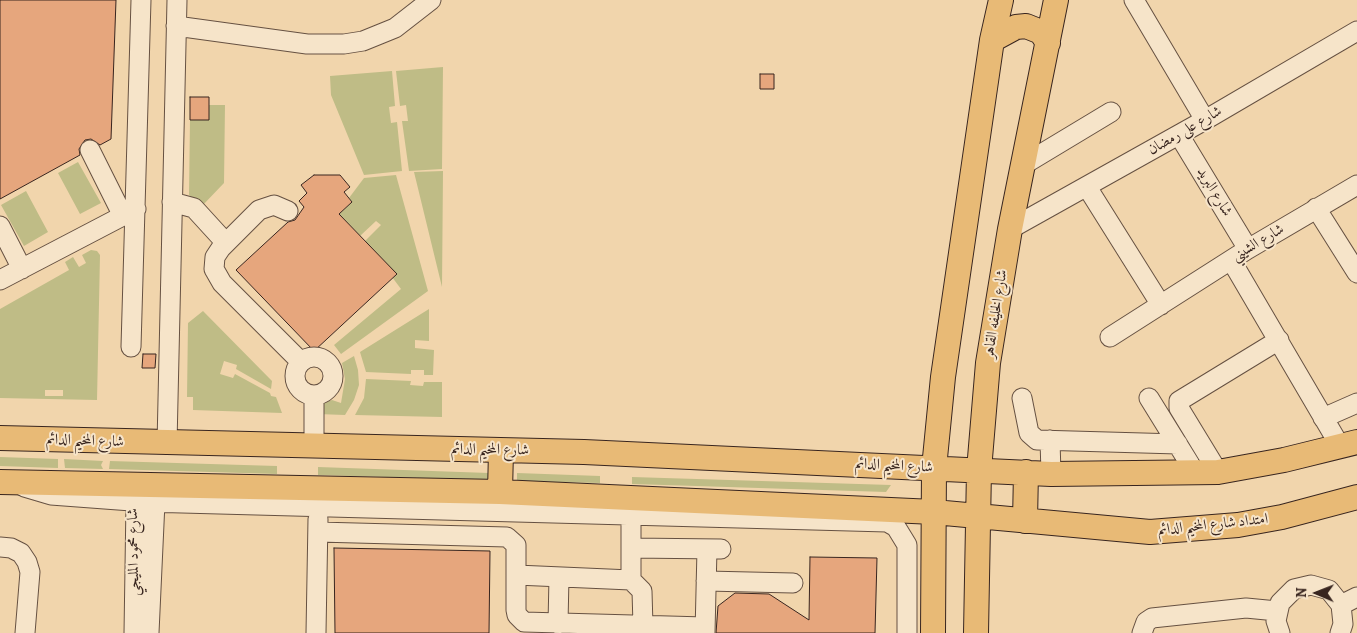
<!DOCTYPE html>
<meta charset="utf-8">
<style>
body{margin:0}
#map{position:relative;width:1357px;height:633px;overflow:hidden;background:#f1d5ac;font-family:Alegreya,serif}
canvas{display:block}
.north{position:absolute;left:1292px;top:568px;width:50px;height:50px;-webkit-text-stroke:4px #f6e4c9;paint-order:stroke;rotate:271deg;font-size:14px;font-weight:700;line-height:20px;text-align:center;color:#38251f}
.north::after{content:'';display:block;margin:auto;width:18px;height:22px;background:#38251f;clip-path:polygon(50% 0,100% 100%,50% 72%,0 100%)}
</style>
<div id="map">
<canvas width="1357" height="633"></canvas>
<div class="north">N</div>
</div>
<script>
const c = document.querySelector('canvas').getContext('2d');
c.lineJoin = 'round';
function fill(path, color) {
  c.fillStyle = color;
  c.fill(path, 'evenodd');
}
function shape(rows) {
  const path = new Path2D();
  for (const r of rows) {
    if (r.length === 3) {
      path.moveTo(r[0] + r[2], r[1]);
      path.arc(r[0], r[1], r[2], 0, 2 * Math.PI);
      continue;
    }
    path.moveTo(r[0], r[1]);
    for (let i = 2; i < r.length; i += 2) path.lineTo(r[i], r[i + 1]);
  }
  return path;
}
function stroke(path, color, width, dash) {
  c.strokeStyle = color;
  c.lineWidth = width;
  c.lineCap = dash ? 'butt' : 'round';
  c.setLineDash(dash || []);
  c.stroke(path);
}
function label(font, color, halo, rows, align = 'center') {
  c.font = font + ' Alegreya,Amiri,serif';
  c.lineWidth = 4;
  c.setLineDash([]);
  c.textBaseline = 'middle';
  c.strokeStyle = halo;
  c.fillStyle = color;
  for (const [text, x, y, turn = 0] of rows) {
    c.save();
    c.translate(x, y);
    c.rotate((+turn || 0) * Math.PI / 180);
    c.textAlign = isNaN(turn) ? turn : align;
    if (halo) c.strokeText(text, 0, 0);
    c.fillText(text, 0, 0);
    c.restore();
  }
}
fill(shape([
 [443,67,442,169,409,171,402,121,408,121,406,105,400,106,396,71],
 [392,71,395,106,389,107,391,123,397,122,402,171,364,175,331,95,330,76],
 [209,105,225,105,224,183,202,206,189,195,190,120,209,120],
 [78,162,101,203,80,214,58,173],
 [443,171,442,287,414,172],
 [396,175,428,291,341,354,334,345,401,289,365,241,381,225,376,221,360,236,339,214,352,202,349,198,364,178],
 [26,191,48,232,24,246,1,205],
 [91,250,97,251,100,255,97,400,0,398,0,309,69,270,65,262,73,257,79,267,86,263,82,255],
 [45,390,63,390,63,396,45,396],
 [429,309,429,341,415,340,415,348,434,350,433,375,424,375,424,370,411,370,411,374,366,372,360,352],
 [203,311,272,381,271,389,236,369,237,365,224,361,220,374,233,378,235,374,270,393,271,396,276,397,282,413,193,410,193,397,187,397,188,323],
 [354,356,358,370,359,385,354,400,345,415,317,414,324,403,332,400,341,403,345,379,342,363],
 [366,379,411,381,410,385,423,386,424,382,442,382,442,417,355,415,364,398],
 [0,457,58,459,58,468,0,466],
 [64,459,103,461,101,465,103,469,65,468],
 [110,461,277,466,277,474,109,469],
 [318,467,489,473,489,480,318,475],
 [517,473,600,476,600,483,517,481],
 [632,477,891,485,886,492,632,484]
]), '#bfbc86');
const building = shape([
 [0,0,116,0,111,139,100,145,91,139,85,140,79,149,80,155,0,199,0,0],
 [760,74,774,74,774,89,760,89,760,74],
 [190,97,209,97,209,120,190,120,190,97],
 [314,175,340,175,350,187,344,192,352,202,339,214,397,274,314,351,236,270,288,222,295,220,304,207,299,201,307,193,301,185,314,175],
 [143,354,156,354,155,368,142,368,143,354],
 [334,548,490,551,489,633,335,633,334,548],
 [810,557,877,558,875,633,716,633,718,606,735,593,769,594,809,620,810,557]
]);
fill(building, '#e6a67d');
stroke(building, '#38251f', 1);
const minor = shape([
 [1134,0,1205,120],
 [176,26,307,44,344,44,363,41,395,28,431,0],
 [1179,135,1248,249],
 [90,150,123,216],
 [1023,165,1111,112],
 [1087,187,1161,305],
 [172,202,194,208,226,243],
 [1316,208,1357,273],
 [288,211,274,205,259,210,221,248,215,257,214,269,222,283,301,362],
 [0,226,22,269],
 [1010,229,1205,120,1357,31],
 [1231,260,1340,446],
 [0,280,136,209],
 [1110,337,1248,249,1357,185],
 [131,347,141,0],
 [314,376,19],
 [1022,398,1029,433,1037,440,1178,444],
 [1149,398,1196,474],
 [1323,418,1357,403],
 [1050,440,1051,474],
 [167,444,177,0],
 [314,447,314,396],
 [1218,472,1179,408,1179,401,1279,340],
 [24,487,51,495,145,502,887,522,896,527,907,545,907,633],
 [631,515,631,580],
 [318,532,507,537,516,545,516,610,517,615,524,622,705,627],
 [0,547,11,548,21,553,27,562,30,572,25,633],
 [631,548,721,549],
 [516,575,631,580,642,591,643,626],
 [706,581,793,583],
 [1341,605,1357,597],
 [558,624,559,577],
 [134,633,136,502],
 [149,633,155,502],
 [316,633,318,519],
 [705,633,707,549],
 [1142,633,1146,622,1152,618,1246,608,1277,611],
 [1280,633,1276,621,1280,603,1294,589,1311,585,1329,590,1341,605,1343,624,1340,633]
]);
const major = shape([
 [992,40,1016,27,1026,26,1041,32,1048,43],
 [0,438,584,452,1051,474,1218,472,1284,460,1357,442],
 [0,482,500,492,934,512,1150,532,1238,525,1282,517,1357,497],
 [500,492,501,451],
 [1025,521,1026,472],
 [933,633,934,468,943,377,992,40,1001,0],
 [976,633,979,470,988,363,1010,229,1056,0]
]);
stroke(minor, '#665142', 21);
stroke(major, '#38251f', 26);
stroke(minor, '#f6e4c9', 19);
stroke(major, '#e8ba76', 24);
label('15px', '#38251f', '#f6e4c9', [
 ["شارع على رمضان",1185,131,-30],
 ["شارع البريد",1214,192,59],
 ["شارع الشيني",1258,243,-31],
 ["شارع الخليفه القاهر",996,314,-81],
 ["شارع المخيم الدائم",85,441,2],
 ["شارع المخيم الدائم",490,450,1],
 ["شارع المخيم الدائم",894,466,3],
 ["امتداد شارع المخيم الدائم",1213,525,-6],
 ["شارع محمود المليجي",134,552,-91]
]);
</script>
